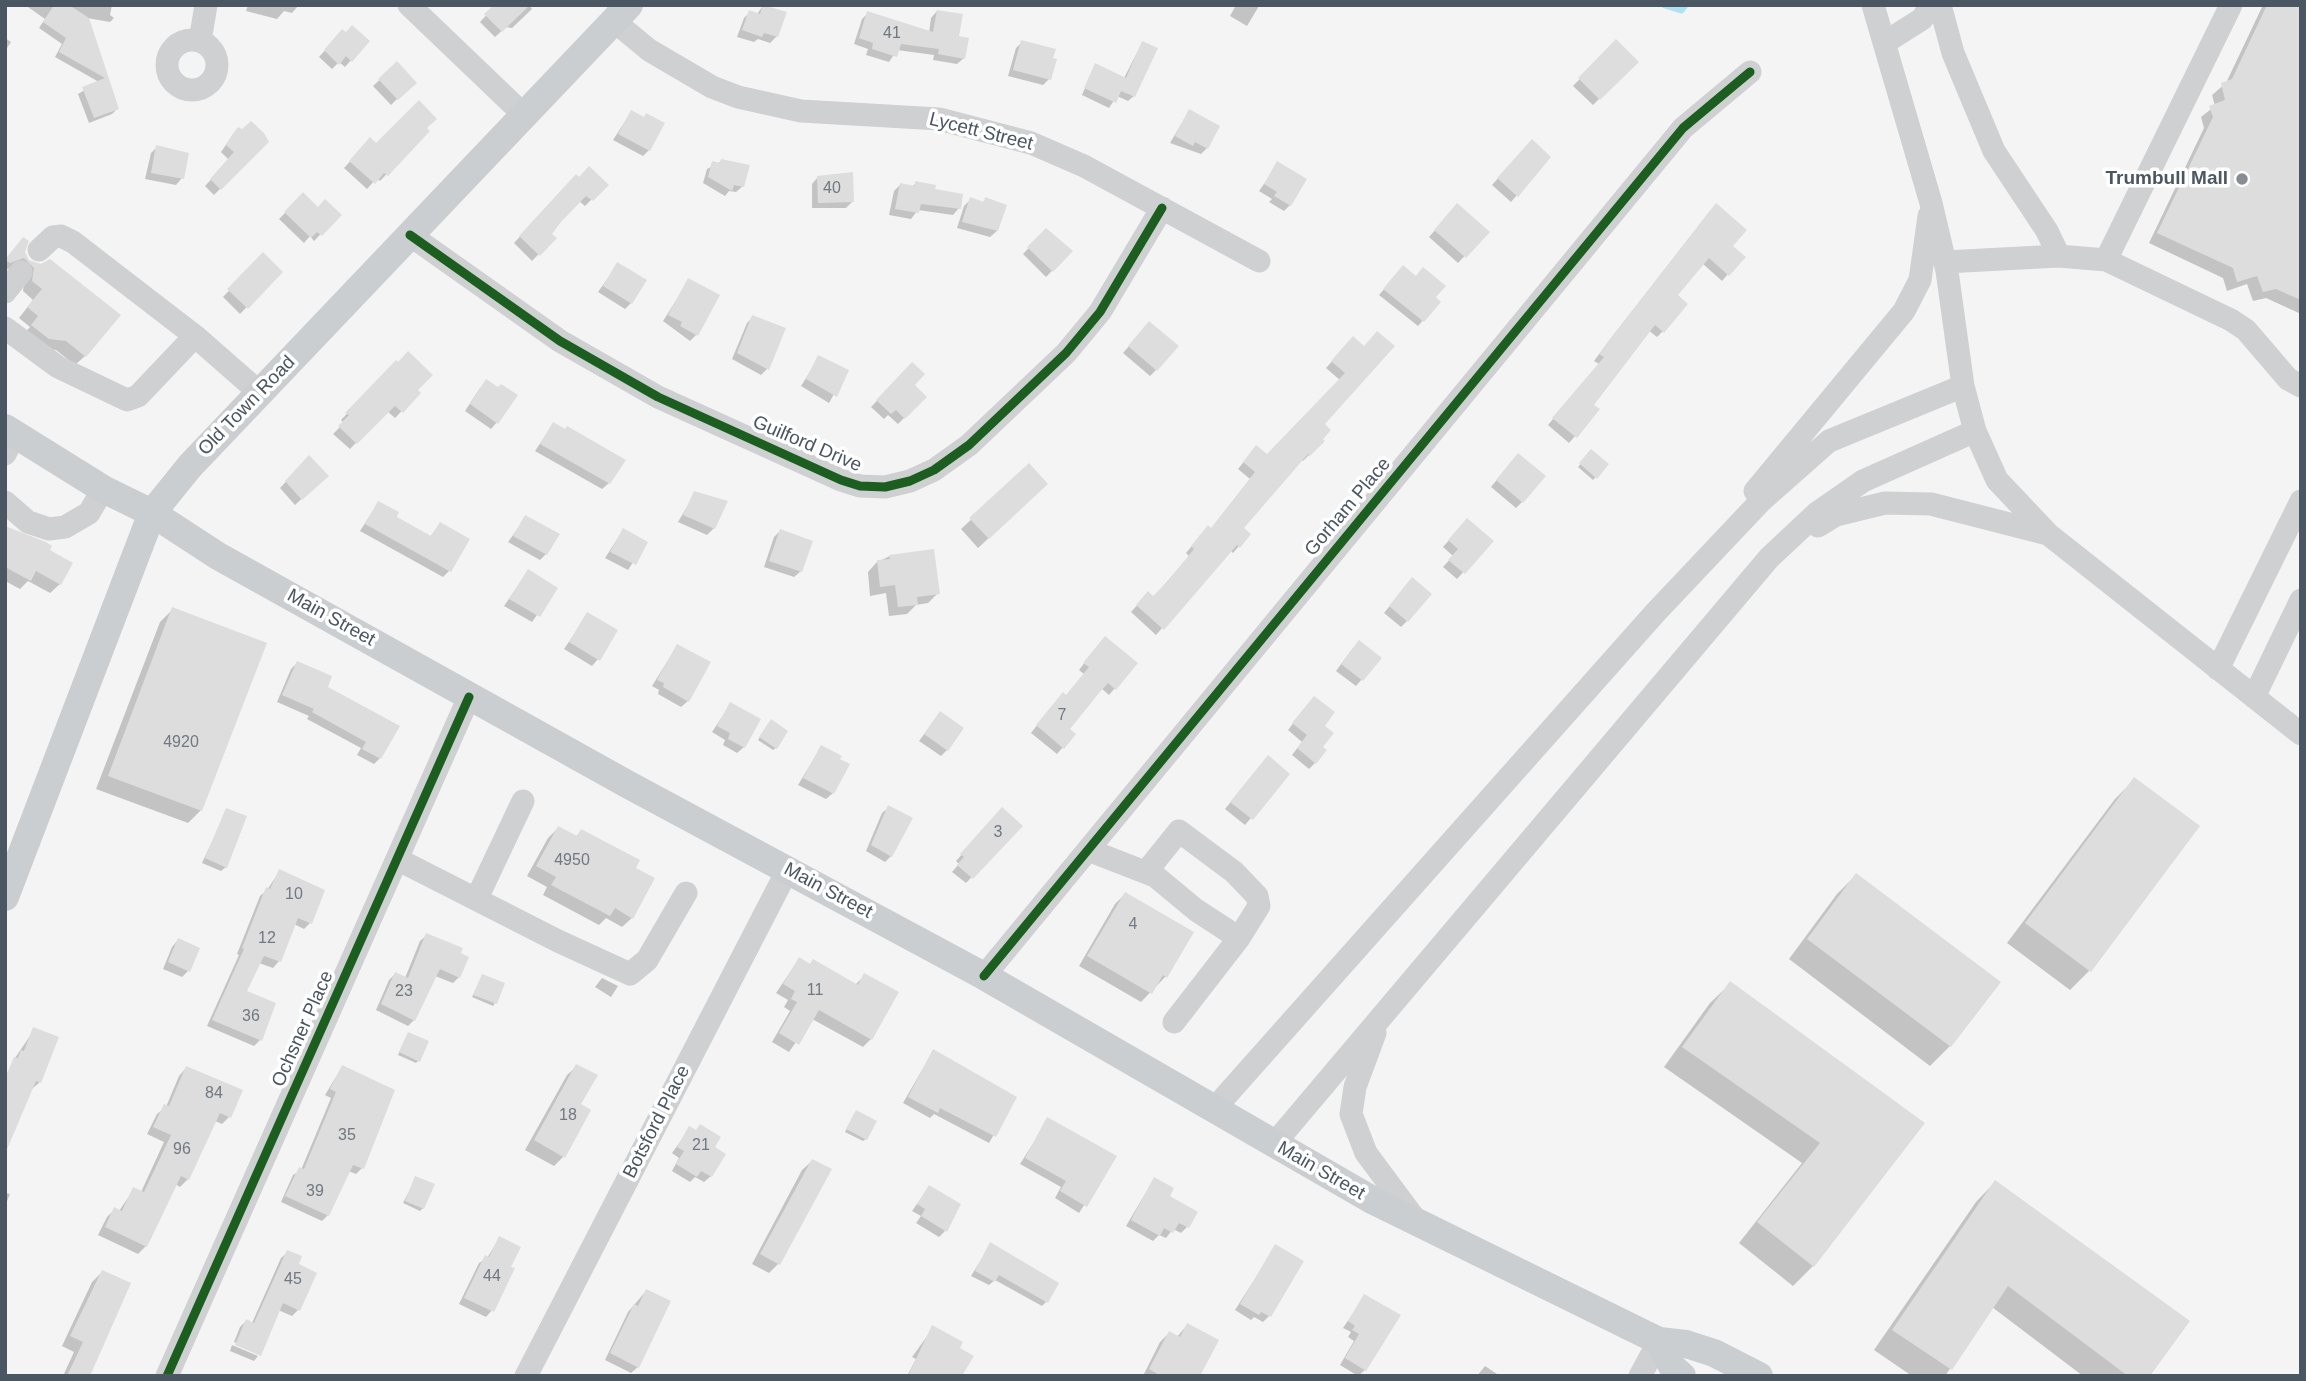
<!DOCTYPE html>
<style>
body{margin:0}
#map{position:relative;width:2306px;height:1381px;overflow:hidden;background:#f4f4f4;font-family:Helvetica,sans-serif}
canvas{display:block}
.frame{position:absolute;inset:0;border:7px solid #4a5661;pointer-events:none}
</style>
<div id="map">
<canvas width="2306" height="1381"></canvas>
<div class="frame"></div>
</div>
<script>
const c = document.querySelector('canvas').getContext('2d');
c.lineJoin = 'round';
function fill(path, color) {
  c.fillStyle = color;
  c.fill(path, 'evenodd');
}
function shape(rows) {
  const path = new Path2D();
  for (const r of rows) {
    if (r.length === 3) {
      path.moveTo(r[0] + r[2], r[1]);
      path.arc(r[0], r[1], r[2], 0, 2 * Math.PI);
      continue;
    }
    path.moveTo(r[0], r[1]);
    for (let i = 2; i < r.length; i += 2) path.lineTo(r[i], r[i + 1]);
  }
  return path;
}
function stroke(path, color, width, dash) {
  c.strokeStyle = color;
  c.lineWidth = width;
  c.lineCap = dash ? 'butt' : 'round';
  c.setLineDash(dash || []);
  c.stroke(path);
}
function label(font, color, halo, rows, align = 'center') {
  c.font = font + ' Helvetica,sans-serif';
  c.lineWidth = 7;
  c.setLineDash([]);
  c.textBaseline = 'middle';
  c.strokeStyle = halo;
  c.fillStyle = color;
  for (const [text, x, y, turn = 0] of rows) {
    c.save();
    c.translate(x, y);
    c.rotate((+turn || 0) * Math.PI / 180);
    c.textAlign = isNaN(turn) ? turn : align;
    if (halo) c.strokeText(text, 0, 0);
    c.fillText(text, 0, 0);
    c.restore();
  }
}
fill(shape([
 [25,5,112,5,110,15,114,18,110,22,87,18,117,109,112,114,89,123,78,94,99,82,55,57,62,44,39,28,45,19],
 [248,5,299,5,292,13,284,11,277,19,246,11],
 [496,5,529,5,532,9,512,28,506,27,495,37,480,22],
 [1236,5,1258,5,1259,6,1247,26,1230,16],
 [2263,5,2301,5,2301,314,2266,298,2253,301,2247,284,2227,291,2223,278,2149,243,2204,128,2201,117,2215,106,2212,95,2226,83],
 [763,6,777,36,770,43,758,39,754,42,737,37,744,18,750,12,757,14],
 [937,11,957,38,964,58,957,64,933,60,934,55,897,50,889,62,866,55,868,49,854,44,862,19,868,13,929,33,931,18],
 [342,32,367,42,345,67,339,62,332,69,319,57],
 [5,38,11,42,5,51],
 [1022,42,1051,59,1049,79,1043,85,1008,76,1016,48],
 [1616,42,1636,62,1593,105,1573,86],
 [1142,43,1134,96,1128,101,1117,96,1109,108,1082,95,1095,65,1124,78],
 [397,64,414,82,391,105,373,86],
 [1189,111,1207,148,1201,154,1170,143],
 [631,112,649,150,643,156,613,140],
 [425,128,428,131,380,181,377,178,367,189,344,168,364,146,376,145],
 [232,136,267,141,214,195,205,186,229,160,221,152],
 [157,147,182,178,176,185,145,179,151,153],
 [1525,148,1549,157,1511,202,1492,185],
 [722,161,743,186,736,192,729,191,725,196,703,183,707,169],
 [1278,164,1290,205,1284,211,1269,202,1272,199,1259,191],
 [576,176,606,185,585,206,579,201,550,234,554,238,532,261,514,243],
 [818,177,852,202,846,208,812,208,812,184],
 [916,183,933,191,959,208,953,215,918,210,911,219,889,215,894,191,900,185,912,187],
 [303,195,318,209,339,215,314,241,310,236,304,243,279,219],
 [971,199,982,203,986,199,997,231,990,237,957,228,964,206],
 [1710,211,1730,246,1728,274,1722,281,1702,263,1675,295,1663,331,1657,337,1648,330,1592,405,1598,410,1569,443,1548,425,1599,364,1594,361,1608,342],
 [1451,212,1487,232,1458,263,1429,237],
 [1046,230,1071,251,1046,277,1023,254],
 [14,249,28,261,42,266,85,356,75,365,56,350,39,348,23,335,30,327,19,318,33,300,23,291,25,278,13,267,5,270,5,260],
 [263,255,281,272,240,314,223,297],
 [618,264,631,303,625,309,598,292],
 [1398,273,1415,278,1439,302,1418,326,1379,295],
 [689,280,696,335,690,341,663,321],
 [753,317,767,369,761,375,732,359,747,323],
 [1143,330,1156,370,1150,376,1123,353],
 [1347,345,1363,348,1322,425,1320,439,1323,441,1303,461,1301,459,1242,528,1239,546,1233,553,1230,550,1156,635,1131,612,1142,600,1153,598,1189,556,1186,553,1202,534,1211,529,1250,479,1238,469,1250,454,1267,456,1341,381,1326,368],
 [819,357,847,371,829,403,801,386],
 [396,362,419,393,395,418,387,411,350,449,333,434,344,423,341,420],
 [912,364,912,385,925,397,898,424,888,415,884,419,871,407],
 [480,388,497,422,491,429,465,411],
 [553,424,609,483,602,489,535,451],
 [1592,451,1607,464,1593,480,1578,467],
 [309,457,326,476,295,505,280,488],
 [1512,461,1522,502,1516,508,1491,487],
 [1029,466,1036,494,978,548,961,529],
 [695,493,725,502,714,528,707,535,678,522],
 [378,503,394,518,430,537,440,524,449,571,443,577,360,531],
 [526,517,546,554,540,560,508,542],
 [1461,527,1491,542,1457,579,1443,567,1453,556,1443,547],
 [5,528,47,550,60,584,50,593,28,581,20,589,5,581],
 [623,530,646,542,628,570,605,558],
 [780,531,801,571,794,577,764,567,774,537],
 [890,556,938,593,928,603,916,605,907,614,889,616,886,593,870,596,868,572,877,562],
 [528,571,556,588,532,622,504,606],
 [1406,586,1407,621,1401,627,1384,613],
 [173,609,201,810,188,823,96,789,160,622],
 [588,614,598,659,592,666,564,649],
 [1099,644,1115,688,1109,695,1101,688,1068,730,1063,747,1057,754,1031,733,1057,700,1066,697,1084,674,1079,670],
 [677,646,688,701,681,707,658,694,659,690,652,686],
 [1353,648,1380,658,1356,686,1336,671],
 [297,663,326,687,380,758,374,764,357,755,361,748,307,719,309,716,277,702,291,669],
 [1308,704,1322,726,1321,747,1315,763,1309,769,1292,755,1302,742,1288,730],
 [730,705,744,747,737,753,723,745,725,740,712,732],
 [940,713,947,750,941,756,919,741],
 [768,724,776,748,773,750,758,740],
 [821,747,833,793,826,799,798,785],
 [1262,764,1288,774,1245,825,1225,809],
 [2134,780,2089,971,2070,990,2007,943,2115,799],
 [889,807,891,856,885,862,866,851,882,813],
 [227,810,226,867,221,871,202,863],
 [996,816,1021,826,966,883,952,872,959,864,956,861],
 [558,828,575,837,582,831,634,869,632,918,622,927,606,918,599,925,543,895,547,887,527,876,548,838],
 [279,872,310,923,304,929,294,924,279,961,273,968,259,963,245,992,260,1040,254,1046,207,1026,239,955,237,954,260,896,267,890],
 [1856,875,1998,982,1950,1046,1930,1066,1789,959,1837,894],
 [1125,894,1166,976,1141,1002,1079,966,1115,904],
 [427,935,459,977,453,983,435,976,414,1020,408,1026,376,1010,389,980,395,974,405,978,420,941],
 [178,940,188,971,182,977,163,969,172,947],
 [799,959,855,985,865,975,871,1039,863,1047,812,1019,789,1052,772,1042,790,1011,784,1007,788,1000,776,993],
 [482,976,495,1003,493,1006,472,997],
 [602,978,618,986,611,997,595,987],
 [1730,984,1922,1123,1813,1266,1793,1286,1739,1243,1802,1163,1664,1067,1710,1003],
 [34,1030,40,1082,33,1088,15,1058],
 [406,1037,418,1061,416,1063,398,1055],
 [933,1051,1015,1098,989,1143,934,1114,930,1118,903,1103],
 [577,1066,579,1105,563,1157,554,1166,525,1150,567,1075],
 [342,1067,362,1168,356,1174,348,1171,328,1215,322,1221,281,1202,293,1175,301,1170,331,1098,325,1095],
 [186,1068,229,1117,222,1124,215,1121,188,1179,180,1187,175,1184,146,1246,138,1254,98,1235,107,1217,115,1209,119,1211,134,1189,141,1192,164,1142,147,1134,157,1114,166,1107,179,1076],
 [854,1114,866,1139,863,1141,845,1132],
 [1048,1120,1115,1157,1079,1213,1055,1198,1061,1187,1020,1164],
 [690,1128,712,1148,711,1176,704,1182,695,1177,690,1182,672,1171,679,1158,672,1153],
 [812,1161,779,1263,769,1273,752,1264,802,1170],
 [416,1178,423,1208,420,1211,403,1203],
 [1154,1179,1187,1227,1181,1233,1173,1229,1166,1238,1159,1235,1153,1241,1126,1226],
 [1995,1182,2148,1376,2083,1376,1992,1307,1945,1376,1912,1376,1874,1350,1976,1202],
 [929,1187,945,1231,939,1237,916,1223,921,1216,912,1211],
 [5,1193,10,1194,5,1206],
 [499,1239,492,1310,486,1317,459,1304,479,1263,487,1258],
 [991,1244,1046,1302,1042,1306,995,1280,989,1285,971,1276],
 [1276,1246,1269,1316,1263,1322,1254,1317,1251,1320,1235,1310],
 [288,1252,296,1265,298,1310,292,1316,278,1310,259,1353,234,1342,240,1327,246,1321,252,1323,281,1258],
 [102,1272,89,1376,63,1376,74,1352,62,1346,92,1282],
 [646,1291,638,1367,631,1373,605,1360,628,1312],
 [1365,1296,1365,1370,1358,1376,1340,1365,1354,1341,1348,1337,1351,1332,1343,1328],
 [1187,1325,1198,1376,1143,1376,1160,1342,1169,1333,1177,1337],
 [933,1328,957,1349,961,1376,907,1376,916,1359,912,1357],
 [232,1345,258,1356,254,1361,230,1351],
 [1485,1366,1500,1376,1477,1376]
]), '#0003');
stroke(shape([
 [1665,5,1681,10,1685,5]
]), '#aee2f0', 7);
fill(shape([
 [54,5,69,5,89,18,119,109,94,118,82,87,105,78,59,52,66,38,43,22],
 [494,5,530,5,502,32,484,14],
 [763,5,787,12,778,37,764,33,762,37,742,30,749,10,760,14],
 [2267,5,2301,5,2301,300,2276,289,2263,292,2257,276,2237,282,2233,268,2157,233,2213,117,2209,106,2225,100,2221,83,2232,79],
 [937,10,963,14,959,36,969,38,965,59,938,54,939,49,901,44,897,57,872,49,873,43,859,38,867,11,933,32],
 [352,25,370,41,352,62,346,56,339,65,324,50,342,29,346,32],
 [1616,39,1639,62,1600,100,1578,78],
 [1021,40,1056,49,1053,58,1057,59,1051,80,1013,70],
 [1142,41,1158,48,1135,97,1121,91,1116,103,1084,88,1095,63,1126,78],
 [397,61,417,83,398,100,378,79],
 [419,100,437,119,427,128,430,131,388,176,384,173,375,184,349,161,370,137,376,143],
 [1189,109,1220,126,1208,149,1195,142,1193,146,1175,136],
 [631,110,644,117,646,113,665,123,650,151,618,134],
 [251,121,264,133,269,142,221,190,210,179,234,152,226,145,232,135,238,127,242,129],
 [1532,139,1551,157,1518,197,1497,178],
 [156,145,189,153,184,179,151,173],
 [721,159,750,165,744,187,734,185,732,191,708,177,712,161,720,163],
 [1277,161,1307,179,1291,206,1274,196,1277,192,1264,184],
 [589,166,609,185,593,201,586,196,560,223,552,234,557,238,540,256,519,236,576,174,579,177],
 [853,172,854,202,818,203,817,176],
 [915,181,936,185,935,189,963,194,961,209,921,204,919,213,895,209,900,183,915,186],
 [303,192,318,207,325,199,342,215,322,236,317,232,311,238,284,212],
 [970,197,984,202,985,197,1007,205,998,231,962,222],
 [1457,203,1490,232,1466,258,1434,230],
 [1716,203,1747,230,1733,246,1746,257,1729,276,1709,258,1678,295,1688,304,1664,333,1655,325,1594,405,1600,409,1577,438,1552,418,1604,357,1599,354,1614,334],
 [1046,228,1073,251,1053,272,1027,247],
 [23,237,29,241,25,252,29,260,41,264,50,259,121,315,86,357,66,341,49,339,31,325,38,316,27,307,42,289,32,281,34,268,24,258,10,263,5,260],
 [263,252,283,272,248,309,227,289],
 [617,262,647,280,632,304,603,286],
 [1403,265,1416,276,1423,267,1446,286,1436,297,1441,302,1424,322,1383,289],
 [688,278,720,295,698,336,680,326,682,322,668,315],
 [752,315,786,328,769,370,737,353],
 [1149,321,1179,346,1157,371,1128,346],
 [1377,331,1395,346,1325,424,1331,430,1323,439,1325,441,1310,456,1308,454,1244,528,1251,534,1240,548,1237,545,1164,630,1136,605,1148,591,1153,596,1167,582,1194,549,1191,546,1208,525,1211,528,1255,472,1243,462,1256,445,1267,454,1345,373,1331,361,1353,336,1364,346],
 [408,351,433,375,418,390,421,393,403,413,395,406,357,444,338,426,349,415,345,413,396,360,398,362],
 [818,355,849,370,837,397,806,379],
 [912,362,925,374,915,385,927,397,905,419,896,410,891,414,876,400],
 [486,379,498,387,501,384,518,395,498,424,470,404],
 [553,422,565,429,567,426,626,460,610,484,540,444],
 [1591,449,1609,464,1597,479,1579,463],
 [1518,453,1546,476,1523,503,1496,480],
 [309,455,329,476,302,500,285,481],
 [1029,463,1048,484,989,539,969,518],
 [694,491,728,501,715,529,683,515],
 [378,501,399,512,397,517,431,536,440,522,470,539,451,572,365,524],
 [525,515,560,534,547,555,513,536],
 [1467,518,1494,541,1465,574,1448,560,1458,549,1448,540],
 [5,526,46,542,52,546,50,550,73,563,61,585,36,571,31,581,5,567],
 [623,528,648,542,636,565,610,552],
 [780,529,813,541,802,572,769,561],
 [934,549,940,594,917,597,918,605,898,607,895,585,880,587,877,560,890,559,889,555],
 [528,569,558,588,540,617,509,599],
 [1412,577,1432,594,1408,622,1389,606],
 [172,607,267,643,202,811,108,776],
 [587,612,618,630,600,661,569,642],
 [1105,636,1138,663,1116,690,1108,683,1099,693,1070,729,1076,734,1064,749,1036,725,1063,692,1066,695,1089,667,1083,663],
 [1359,640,1382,658,1363,681,1341,664],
 [677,644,711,662,689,702,663,687,664,683,657,680],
 [297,661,332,676,328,687,400,726,381,759,362,749,366,742,312,712,314,709,282,695],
 [1314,696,1335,712,1325,726,1334,733,1323,747,1327,750,1316,764,1297,748,1307,735,1292,723],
 [730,702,761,719,745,748,728,739,730,733,717,726],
 [940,711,964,728,948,751,924,734],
 [771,719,788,731,777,749,759,737],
 [821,745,842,756,840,759,850,764,834,794,803,778],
 [1268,755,1290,774,1253,820,1230,802],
 [2134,777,2200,826,2091,972,2025,923],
 [888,805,913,818,892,857,871,845],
 [1002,807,1023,826,973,879,957,865,964,857,960,854],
 [226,808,247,816,227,868,205,858],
 [558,826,577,836,581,829,640,860,636,868,655,878,633,919,615,908,610,916,551,885,556,877,536,866],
 [279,869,325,890,312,924,298,918,281,962,264,956,247,991,276,1003,262,1041,212,1020,244,949,242,948,266,887,270,889],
 [1856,873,2001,982,1951,1047,1807,939],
 [1125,892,1194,932,1167,978,1163,975,1152,994,1087,956],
 [426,933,463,948,461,953,469,957,460,978,440,969,415,1021,381,1004,395,972,408,978],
 [178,938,200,948,190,972,168,962],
 [799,957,810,964,813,959,858,985,864,973,899,992,872,1040,819,1010,799,1045,779,1033,797,1002,791,999,795,991,783,984],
 [482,974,505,983,497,1004,473,995],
 [1730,981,1925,1123,1814,1267,1757,1222,1820,1143,1682,1047],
 [33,1027,59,1037,41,1083,36,1081,5,1154,5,1078,14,1057,18,1058,21,1050,24,1051],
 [408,1032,429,1041,420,1062,399,1052],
 [933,1049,1017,1097,996,1137,940,1108,938,1113,908,1097],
 [576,1064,598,1075,581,1104,591,1110,565,1158,534,1140],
 [342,1065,395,1090,364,1169,353,1165,329,1216,285,1196,299,1167,304,1169,336,1092,330,1089],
 [186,1066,243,1090,231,1118,220,1113,189,1180,181,1176,147,1247,105,1227,114,1207,122,1211,133,1187,144,1192,171,1135,153,1127,164,1104,169,1106],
 [856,1110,877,1121,867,1140,846,1129],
 [1047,1117,1117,1156,1087,1207,1060,1191,1066,1181,1025,1158],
 [700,1124,721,1137,715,1147,726,1154,712,1177,701,1171,697,1177,676,1164,684,1151,677,1147,689,1126,696,1130],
 [812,1159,832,1169,780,1265,760,1254],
 [415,1176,435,1184,424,1209,405,1201],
 [1154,1177,1174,1188,1170,1196,1198,1212,1189,1228,1179,1223,1173,1233,1164,1228,1160,1236,1131,1220],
 [1995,1180,2190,1321,2150,1376,2128,1376,2008,1286,1952,1370,1892,1330],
 [929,1185,961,1204,947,1232,921,1216,925,1209,917,1204],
 [499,1236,521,1247,511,1267,515,1268,494,1312,464,1298,485,1255,489,1257],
 [990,1242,1059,1283,1048,1303,999,1275,995,1282,975,1271],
 [1275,1244,1304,1261,1271,1317,1261,1312,1259,1315,1240,1304],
 [287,1250,302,1256,299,1264,317,1273,300,1311,283,1303,261,1356,235,1345,246,1319,254,1323],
 [102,1270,131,1283,90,1376,67,1376,83,1342,70,1336],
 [646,1289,671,1301,639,1368,610,1353,634,1304,638,1306],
 [1364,1294,1401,1315,1366,1371,1345,1358,1359,1334,1352,1330,1355,1326,1348,1321],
 [1187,1323,1219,1340,1200,1376,1161,1376,1149,1369,1169,1331,1180,1337],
 [932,1325,963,1342,960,1348,974,1356,962,1376,908,1376]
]), '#ddddde');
stroke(shape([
 [409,5,524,115],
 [1873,5,1931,203,1947,271,1963,386,1975,431,1997,480,2048,534,2301,734],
 [1940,5,1953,53,1994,151,2047,231,2059,256],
 [614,21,649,50,712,87,738,97,801,111,939,119,1031,143,1084,166,1259,261],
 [192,65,25],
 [200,41,206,5],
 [1884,43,1922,19,1931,5],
 [410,235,560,341,658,397,841,480,860,486,885,487,910,481,934,470,969,445,1066,353,1100,312,1162,208],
 [39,250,53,237,61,236,73,242,195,336],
 [2106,260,2231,5],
 [1945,262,2059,256,2106,260,2231,320,2246,330,2288,379,2301,386],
 [5,292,21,272],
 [5,328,58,367,127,400,138,396,195,336,260,393],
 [5,454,15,435],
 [1755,491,1904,311,1920,280,1929,216],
 [5,502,28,522,49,529,65,527,89,513,103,489],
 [1818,526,1836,515,1885,503,1931,504,2048,534],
 [2218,669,2301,501],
 [2254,697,2301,600],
 [1088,850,1155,876,1196,910,1239,938],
 [397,859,558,941,630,974,647,960,686,893],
 [1146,872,1179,831,1234,872,1257,896,1259,906,1239,938,1174,1022],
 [477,898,523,801],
 [984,976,1683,128,1750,72],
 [1375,1033,1355,1087,1351,1114,1366,1153,1418,1223],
 [1214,1109,1655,613,1760,502,1829,441,1963,386],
 [1274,1144,1769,558,1817,513,1863,481,1975,431],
 [167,1376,469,697],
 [526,1376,788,869],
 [1640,1376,1659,1341]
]), '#ced0d2', 23);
stroke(shape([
 [5,428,103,489,152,513,218,556,627,784,984,976,1374,1201,1659,1341,1686,1344,1714,1353,1759,1376],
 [5,897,152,513,190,466,629,5],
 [1659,1341,1673,1368,1682,1376]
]), '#caced1', 28);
stroke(shape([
 [410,235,560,341,658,397,841,480,860,486,885,487,910,481,934,470,969,445,1066,353,1100,312,1162,208],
 [984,976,1683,128,1750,72],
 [167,1376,469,697]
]), '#1b5e20', 9);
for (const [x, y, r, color] of [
 [2242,179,7,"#868d94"]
]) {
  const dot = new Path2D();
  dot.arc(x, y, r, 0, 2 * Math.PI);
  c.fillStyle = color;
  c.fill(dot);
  stroke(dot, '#fff', 2.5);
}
label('16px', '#707881', null, [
 ["41",892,34],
 ["40",832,189],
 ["7",1062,716],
 ["4920",181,743],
 ["3",998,833],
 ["4950",572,861],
 ["10",294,895],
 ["4",1133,925],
 ["12",267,939],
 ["11",815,991],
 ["23",404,992],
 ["36",251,1017],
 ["84",214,1094],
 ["18",568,1116],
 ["35",347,1136],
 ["21",701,1146],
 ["96",182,1150],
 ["39",315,1192],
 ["44",492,1277],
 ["45",293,1280]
]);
label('19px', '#4a5661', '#fff', [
 ["Lycett Street",981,132,14],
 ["Old Town Road",247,406,-46],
 ["Guilford Drive",807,444,23],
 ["Gorham Place",1348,507,-50],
 ["Main Street",331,618,29],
 ["Main Street",828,891,28],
 ["Ochsner Place",303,1029,-66],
 ["Botsford Place",657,1122,-63],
 ["Main Street",1321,1171,30]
]);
label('bold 19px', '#4a5661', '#fff', [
 ["Trumbull Mall",2228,179]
], 'right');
</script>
